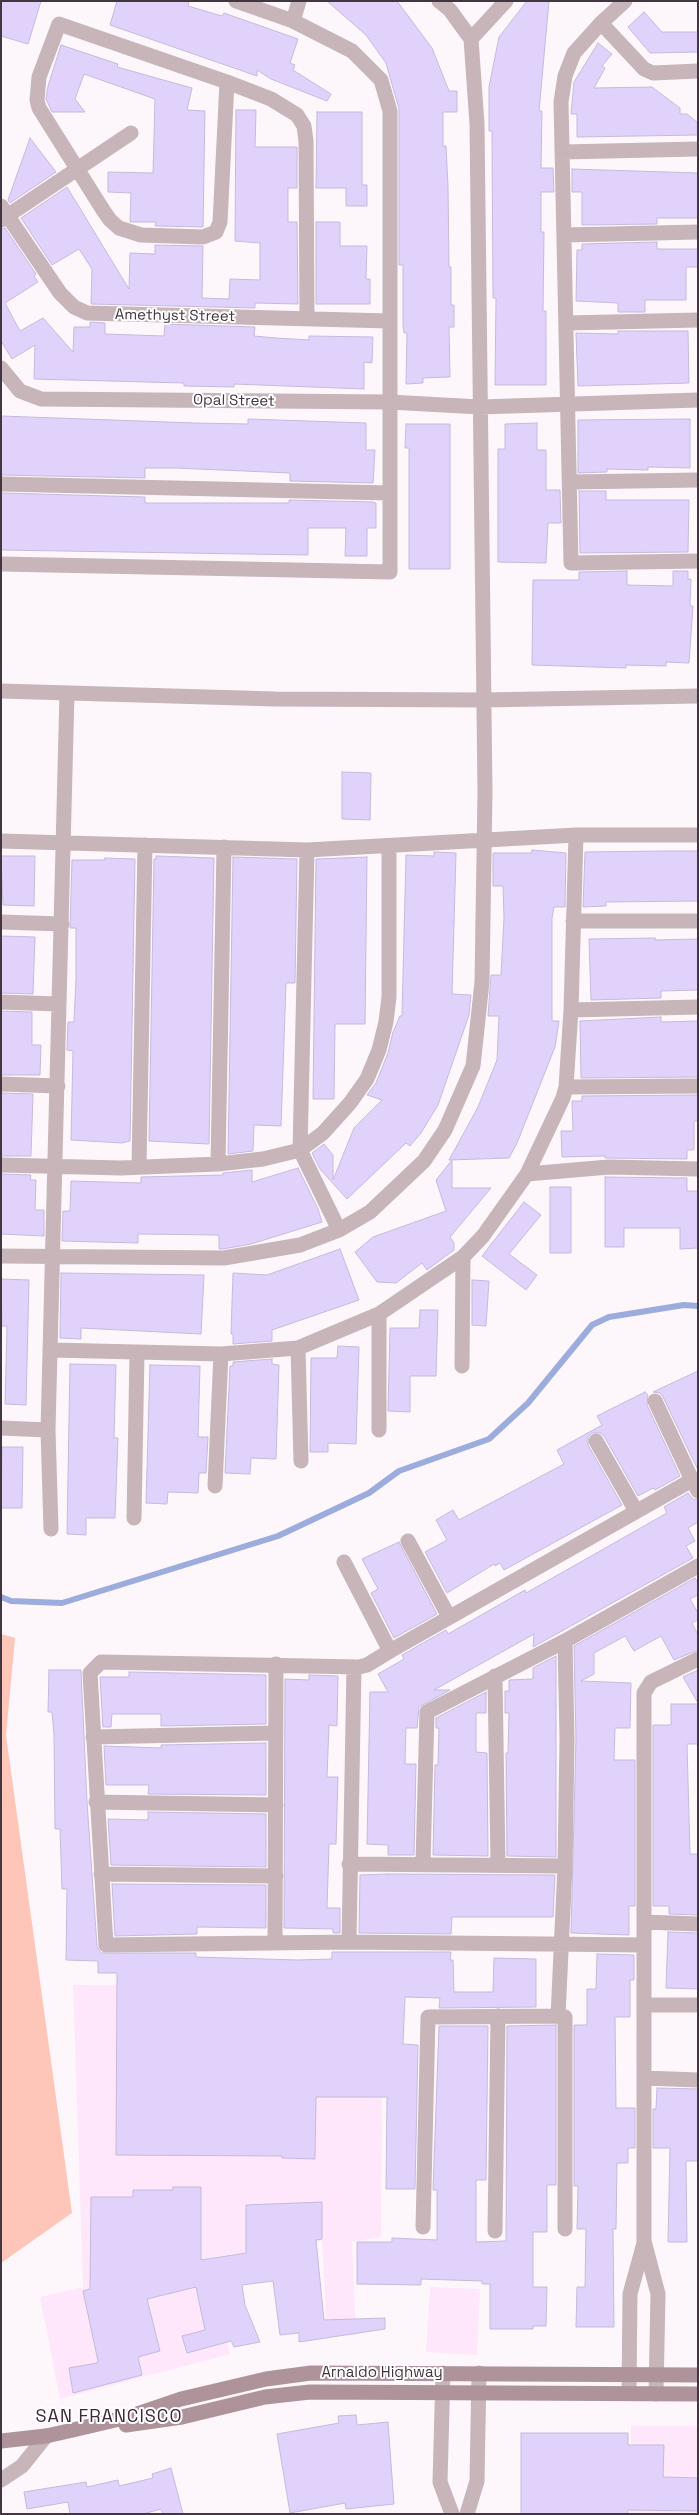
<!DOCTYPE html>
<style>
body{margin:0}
#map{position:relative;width:699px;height:2515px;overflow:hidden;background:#fdf7fc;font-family:"Space Grotesk",sans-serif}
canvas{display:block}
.frame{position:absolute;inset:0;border:2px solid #423640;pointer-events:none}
</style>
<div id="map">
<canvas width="699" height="2515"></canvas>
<div class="frame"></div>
</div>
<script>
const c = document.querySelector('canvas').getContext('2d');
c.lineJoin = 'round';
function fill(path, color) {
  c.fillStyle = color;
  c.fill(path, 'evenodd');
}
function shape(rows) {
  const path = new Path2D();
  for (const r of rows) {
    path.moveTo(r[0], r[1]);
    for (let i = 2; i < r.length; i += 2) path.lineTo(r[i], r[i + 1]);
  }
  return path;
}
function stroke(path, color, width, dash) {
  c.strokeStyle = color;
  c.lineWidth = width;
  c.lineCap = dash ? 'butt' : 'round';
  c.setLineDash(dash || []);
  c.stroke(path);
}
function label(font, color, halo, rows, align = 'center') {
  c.font = font + ' "Space Grotesk",sans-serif';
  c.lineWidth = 4;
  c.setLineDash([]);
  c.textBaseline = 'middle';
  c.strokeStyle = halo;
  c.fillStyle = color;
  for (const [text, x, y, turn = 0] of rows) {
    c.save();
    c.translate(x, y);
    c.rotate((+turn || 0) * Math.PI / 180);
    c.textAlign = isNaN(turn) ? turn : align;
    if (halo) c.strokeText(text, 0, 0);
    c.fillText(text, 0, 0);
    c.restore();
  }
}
fill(shape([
 [73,1985,383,1986,381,2237,352,2242,356,2335,327,2336,322,2241,208,2258,128,2276,208,2260,230,2354,60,2399,40,2297,83,2287],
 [430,2287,480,2289,477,2355,426,2352],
 [631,2426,698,2426,698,2514,630,2514]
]), '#fee7fa');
fill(shape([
 [1,1634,15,1638,6,1735,72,2213,1,2263]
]), '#fec6b9');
stroke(shape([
 [1,1597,11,1601,62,1603,278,1536,369,1493,399,1471,489,1439,528,1403,592,1325,609,1317,684,1305,698,1306]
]), '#9cacdc', 6);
const building = shape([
 [1,1,41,1,28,44,1,36,1,1],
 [117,1,189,1,188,6,222,16,224,13,298,39,290,63,295,65,293,70,331,94,327,101,271,79,257,70,257,76,110,25,117,1],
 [327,1,397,1,432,48,449,91,457,91,457,112,443,112,443,146,446,146,448,186,449,267,451,267,451,305,454,305,454,327,449,327,450,377,423,378,423,383,406,384,407,333,404,333,403,326,403,265,399,265,399,109,386,63,366,35,327,1],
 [527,1,549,1,539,111,542,111,541,168,553,168,554,192,541,192,541,232,544,232,543,311,546,311,546,385,495,385,496,298,493,298,492,131,489,131,489,87,499,37,527,1],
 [644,12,662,32,698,32,698,52,650,53,628,27,644,12],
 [598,43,612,54,602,66,605,68,594,88,652,87,680,108,680,114,687,114,698,123,698,135,577,137,577,114,571,114,574,82,598,43],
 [61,45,118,64,117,67,192,88,187,110,205,111,203,227,155,226,156,222,130,222,131,193,108,192,108,172,153,173,155,99,84,74,75,99,85,112,52,112,46,99,48,86,61,45],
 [236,110,256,110,255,147,297,147,297,188,288,188,288,222,297,222,298,304,255,303,255,308,91,304,92,269,79,249,52,265,21,218,67,187,129,289,130,253,155,254,155,245,203,246,202,298,229,299,230,279,260,280,260,243,235,241,236,110],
 [317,112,362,112,362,185,367,185,367,206,346,206,346,188,316,188,317,112],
 [30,138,56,172,10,203,8,200,30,138],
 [572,169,698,173,698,218,657,218,657,224,582,225,582,192,572,192,572,169],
 [316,222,340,222,340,246,367,246,366,279,370,279,370,304,316,304,316,222],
 [5,228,36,274,34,276,38,282,5,303,20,331,43,318,73,352,74,327,90,327,90,322,105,323,105,334,164,336,165,324,255,327,254,336,276,338,309,340,309,336,373,337,372,363,364,362,364,389,234,384,234,387,184,386,184,383,34,379,35,345,12,359,1,341,1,229,5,228],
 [657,242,657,249,698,249,698,267,686,267,686,300,645,300,645,312,618,312,618,303,576,301,577,250,582,250,582,244,657,242],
 [618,331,688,331,689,383,578,386,576,333,618,334,618,331],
 [1,416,195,423,248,424,248,419,366,423,366,450,375,450,373,483,290,481,290,473,175,468,145,468,145,478,1,475,1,416],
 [690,419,690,468,648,467,648,470,607,469,607,472,578,473,578,420,690,419],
 [537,423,537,450,546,450,546,490,560,490,561,523,548,523,546,563,498,562,498,449,505,449,505,424,537,423],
 [406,424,450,424,450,569,409,569,409,448,405,448,406,424],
 [579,491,606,491,606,500,689,500,688,552,580,553,579,491],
 [1,493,145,497,145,503,289,503,289,500,373,502,376,503,376,528,367,528,367,556,345,556,346,528,308,528,308,555,1,550,1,493],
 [627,571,627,585,673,586,673,571,688,571,688,579,691,579,690,606,693,606,689,663,666,662,666,666,626,665,626,668,532,665,533,580,579,580,579,572,627,571],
 [342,772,371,773,370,820,342,819,342,772],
 [532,850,566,853,565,907,554,907,552,918,552,1021,559,1021,555,1047,517,1143,509,1158,449,1160,478,1107,497,1060,499,1016,488,1016,491,975,501,975,504,918,503,886,493,886,493,853,532,853,532,850],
 [665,851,698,851,698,901,606,902,606,906,583,907,585,852,665,851],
 [434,852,456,853,452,994,471,995,469,1015,438,1105,421,1133,410,1146,406,1143,347,1199,320,1169,312,1153,324,1144,333,1155,333,1180,354,1128,382,1100,367,1095,376,1083,388,1053,393,1032,400,1016,402,1016,406,855,434,856,434,852],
 [1,856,35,856,34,906,3,905,1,856],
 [156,856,214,858,209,1144,149,1141,154,859,156,859,156,856],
 [233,857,297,859,295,983,286,983,281,1126,254,1125,253,1151,228,1154,233,857],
 [367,857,365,1024,335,1024,334,1099,313,1099,316,859,367,857],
 [105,858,135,859,130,1141,122,1143,71,1140,73,1051,67,1050,68,1022,74,1022,76,979,76,928,70,928,72,860,105,860,105,858],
 [1,936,35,937,33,994,1,993,1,936],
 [655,938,655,940,698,939,698,990,661,991,661,998,591,1000,589,939,655,938],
 [1,1011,32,1012,32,1045,41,1045,40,1075,1,1075,1,1011],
 [661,1017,661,1022,698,1021,698,1077,581,1078,580,1021,661,1017],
 [1,1093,33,1094,31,1156,1,1156,1,1093],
 [698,1095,698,1121,694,1121,694,1150,687,1150,687,1159,605,1158,605,1156,562,1157,561,1131,573,1131,572,1101,582,1101,582,1096,698,1095],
 [452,1160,452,1188,491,1188,450,1237,454,1243,454,1250,427,1270,422,1263,396,1283,377,1282,355,1252,373,1237,446,1211,436,1180,452,1160],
 [298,1168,318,1209,322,1222,251,1244,223,1249,219,1249,219,1235,138,1234,138,1243,62,1241,63,1211,70,1211,71,1181,141,1183,141,1177,223,1175,223,1173,252,1170,252,1182,298,1168],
 [1,1174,31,1175,30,1180,36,1180,35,1210,44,1210,44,1236,1,1234,1,1174],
 [605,1177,687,1178,687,1191,698,1191,698,1248,680,1249,680,1228,624,1228,624,1247,605,1247,605,1177],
 [550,1187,571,1187,571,1253,550,1253,550,1187],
 [524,1202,541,1215,509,1254,537,1275,526,1290,482,1256,524,1202],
 [340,1249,359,1300,272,1330,272,1341,233,1344,233,1334,231,1334,233,1273,267,1275,340,1249],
 [61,1273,204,1275,201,1334,81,1328,81,1339,60,1338,61,1273],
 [1,1279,29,1280,26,1405,5,1404,7,1326,2,1326,1,1279],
 [472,1280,489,1281,486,1326,472,1325,472,1280],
 [420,1310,438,1310,436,1376,410,1376,410,1412,388,1411,390,1328,419,1328,420,1310],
 [338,1346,359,1347,356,1444,328,1443,328,1452,310,1452,311,1358,337,1358,338,1346],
 [272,1359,272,1364,279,1365,276,1459,251,1458,250,1474,225,1473,230,1366,233,1366,233,1362,272,1359],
 [70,1364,116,1365,114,1438,118,1438,115,1518,86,1518,86,1535,67,1534,70,1364],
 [150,1365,200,1366,198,1437,208,1437,206,1473,199,1473,198,1493,168,1492,167,1504,146,1503,150,1365],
 [698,1371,698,1470,663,1397,660,1393,653,1392,698,1371],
 [645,1392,648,1395,647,1405,680,1476,655,1490,653,1488,638,1496,604,1436,600,1433,592,1433,588,1437,588,1445,622,1505,504,1570,500,1563,495,1566,494,1564,447,1593,425,1552,447,1540,436,1520,453,1510,459,1520,564,1464,557,1450,602,1425,597,1416,645,1392],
 [2,1447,23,1447,22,1508,1,1508,2,1447],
 [688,1493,693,1499,698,1500,698,1522,688,1528,695,1541,686,1546,693,1558,533,1647,534,1634,434,1690,450,1690,419,1707,417,1728,406,1728,405,1764,416,1764,414,1855,388,1855,388,1845,367,1844,370,1692,388,1692,378,1674,404,1659,402,1655,446,1630,448,1634,525,1590,526,1593,667,1513,664,1507,688,1493],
 [399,1542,437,1614,394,1638,371,1593,378,1589,362,1559,399,1542],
 [695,1578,698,1583,698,1595,690,1599,698,1613,698,1620,692,1623,698,1635,698,1650,674,1660,661,1636,634,1651,625,1636,594,1653,594,1674,581,1681,631,1683,630,1728,615,1728,614,1760,635,1760,635,1906,629,1906,629,1935,571,1933,576,1738,574,1646,695,1578],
 [556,1656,556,1857,507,1856,506,1753,508,1753,509,1713,505,1713,505,1691,509,1691,509,1680,533,1679,533,1668,556,1656],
 [49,1670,81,1670,87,1802,97,1946,101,1953,196,1953,196,1957,298,1960,332,1959,332,1952,451,1952,450,1960,453,1960,454,1992,493,1992,494,1958,536,1959,536,2007,439,2008,440,1998,405,1997,403,2044,418,2045,415,2189,386,2189,387,2097,316,2097,315,2159,282,2158,282,2156,116,2155,117,1973,98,1973,98,1961,66,1960,67,1889,62,1889,60,1829,55,1829,54,1734,52,1712,48,1712,49,1670],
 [698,1670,698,1703,683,1677,698,1670],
 [129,1672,266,1675,266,1724,161,1726,161,1714,112,1714,111,1727,103,1727,100,1677,129,1677,129,1672],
 [309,1675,338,1676,337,1726,329,1725,327,1777,338,1777,336,1844,329,1844,327,1908,340,1908,340,1933,333,1933,333,1929,284,1928,285,1679,309,1680,309,1675],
 [486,1692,486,1713,476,1713,476,1752,487,1753,488,1856,433,1855,435,1765,438,1765,439,1728,436,1728,436,1718,486,1692],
 [671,1704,698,1704,698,1744,687,1744,690,1854,698,1854,698,1915,669,1914,669,1906,653,1906,653,1725,671,1725,671,1704],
 [266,1743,266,1795,148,1794,149,1785,106,1785,104,1746,161,1748,161,1745,266,1743],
 [148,1812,266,1814,266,1867,111,1865,108,1819,148,1820,148,1812],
 [387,1874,555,1875,553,1917,452,1917,451,1934,359,1933,360,1875,387,1874],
 [112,1884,266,1885,266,1928,197,1927,197,1934,115,1936,112,1884],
 [668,1932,698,1933,698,1989,666,1988,668,1932],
 [597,1954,634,1955,634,1980,630,1980,630,2017,615,2017,616,2108,635,2108,635,2148,628,2148,628,2163,617,2163,616,2229,613,2229,614,2327,576,2327,577,2287,585,2287,586,2229,577,2229,578,2186,574,2186,574,2025,587,2025,587,1989,596,1989,597,1954],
 [556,2025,556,2185,547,2185,547,2232,533,2232,533,2287,547,2287,546,2326,533,2326,533,2329,490,2329,490,2284,482,2284,482,2281,421,2279,421,2285,357,2284,357,2242,392,2242,392,2238,437,2240,437,2190,433,2190,439,2026,488,2026,486,2180,476,2180,476,2242,506,2241,507,2026,556,2025],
 [657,2088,698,2089,698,2161,686,2161,687,2242,668,2242,670,2148,653,2148,653,2109,656,2109,657,2088],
 [173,2187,201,2187,201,2260,246,2253,246,2205,322,2202,322,2239,316,2240,324,2320,385,2318,385,2329,299,2342,299,2333,280,2335,273,2281,242,2285,245,2305,260,2342,234,2347,231,2341,187,2353,182,2336,205,2330,196,2287,147,2299,160,2351,138,2357,142,2375,73,2393,69,2368,97,2363,98,2361,83,2291,90,2289,91,2197,133,2197,133,2190,173,2190,173,2187],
 [356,2415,357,2425,388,2422,394,2504,346,2509,345,2503,290,2513,277,2434,339,2423,338,2416,356,2415],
 [521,2433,628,2433,628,2445,664,2445,663,2477,698,2478,698,2511,628,2510,628,2514,521,2514,521,2433],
 [171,2468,183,2514,163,2514,161,2509,143,2514,70,2514,68,2502,27,2509,24,2492,86,2482,87,2487,118,2480,119,2486,153,2478,152,2474,171,2468]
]);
fill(building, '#e1d2fc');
stroke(building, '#c5badb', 1);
stroke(shape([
 [625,1,601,23,574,53,565,76,561,102,571,563,698,561],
 [293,21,299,1],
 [601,23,644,69,653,73,698,71],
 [471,39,506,1],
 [227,82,220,222,216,232,203,237,141,235,119,228,110,220,103,210,39,108,37,100,39,77,59,24,227,82,271,99,297,115,304,126,306,141,307,319],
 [562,152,698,149],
 [1,206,60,293,74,307,87,313,389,321],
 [1,220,131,133],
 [564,235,698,232],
 [567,323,698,320],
 [1,368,20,391,41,399,389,402,480,407,698,400],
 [571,482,698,480],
 [1,484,390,493],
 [1,564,390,572,390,111,381,80,352,51,293,21,236,1],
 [1,691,275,699,484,700,698,696],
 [1,841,307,850,576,835,698,835],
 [307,850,300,1150,339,1230],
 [573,921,698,921],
 [1,922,62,924],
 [1,1002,58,1004],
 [571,1010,698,1007],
 [1,1084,58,1086],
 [566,1087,698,1086],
 [218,1164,224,847],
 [1,1165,121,1168,218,1164,263,1159,300,1150,323,1133,350,1103,367,1079,379,1050,386,1022,389,997,389,846],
 [139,1166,145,845],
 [527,1174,609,1167,698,1169],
 [1,1256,224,1258,300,1245,339,1230,370,1212,424,1161,445,1130,473,1066,482,982,485,792,477,124,471,39,450,10,439,1],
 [298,1348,301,1461],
 [52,1350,221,1354,298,1348,379,1314,463,1257,483,1236,527,1174,563,1098,566,1087,571,1010,576,835],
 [462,1366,463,1257],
 [655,1401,692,1480],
 [1,1428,48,1430],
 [379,1430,379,1314],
 [596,1441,636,1511],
 [215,1486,221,1354],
 [134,1518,137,1353],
 [51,1529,48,1430,67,693],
 [408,1541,449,1617],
 [344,1562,390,1651,367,1665,359,1667,101,1662,90,1673,106,1945,349,1942,644,1945],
 [390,1651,692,1480,698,1491],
 [495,1676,498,1865],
 [93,1737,276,1733],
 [96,1802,276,1805],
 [423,1863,427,1712,565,1641,698,1566],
 [349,1864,565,1866],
 [101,1874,276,1876],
 [644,1922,698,1924],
 [275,1942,276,1664],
 [349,1942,354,1667],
 [644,2005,698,2005],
 [558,2016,565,2017,565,2229],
 [644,2078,698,2080],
 [423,2227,428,2017,558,2016,565,1866,567,1738,565,1641],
 [495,2231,498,2016],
 [443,2373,440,2482,452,2514],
 [629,2393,630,2294,644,2243],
 [656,2394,658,2294,644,2241,644,1693,651,1682,698,1659],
 [1,2480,22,2466,46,2436],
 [467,2514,477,2481,479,2373]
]), '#c7b5b9', 15);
stroke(shape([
 [126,2425,182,2417,265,2397,310,2392,698,2394],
 [1,2441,46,2436,73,2430,128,2417,181,2399,266,2379,311,2373,698,2375]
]), '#ae949a', 15);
label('15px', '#423640', '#fff', [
 ["Amethyst Street",175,316,1],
 ["Opal Street",234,401,1],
 ["Arnaldo Highway",382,2373]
]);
c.letterSpacing = '1px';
label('18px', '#40283c', '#fff', [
 ["SAN FRANCISCO",109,2417]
]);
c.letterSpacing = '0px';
</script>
